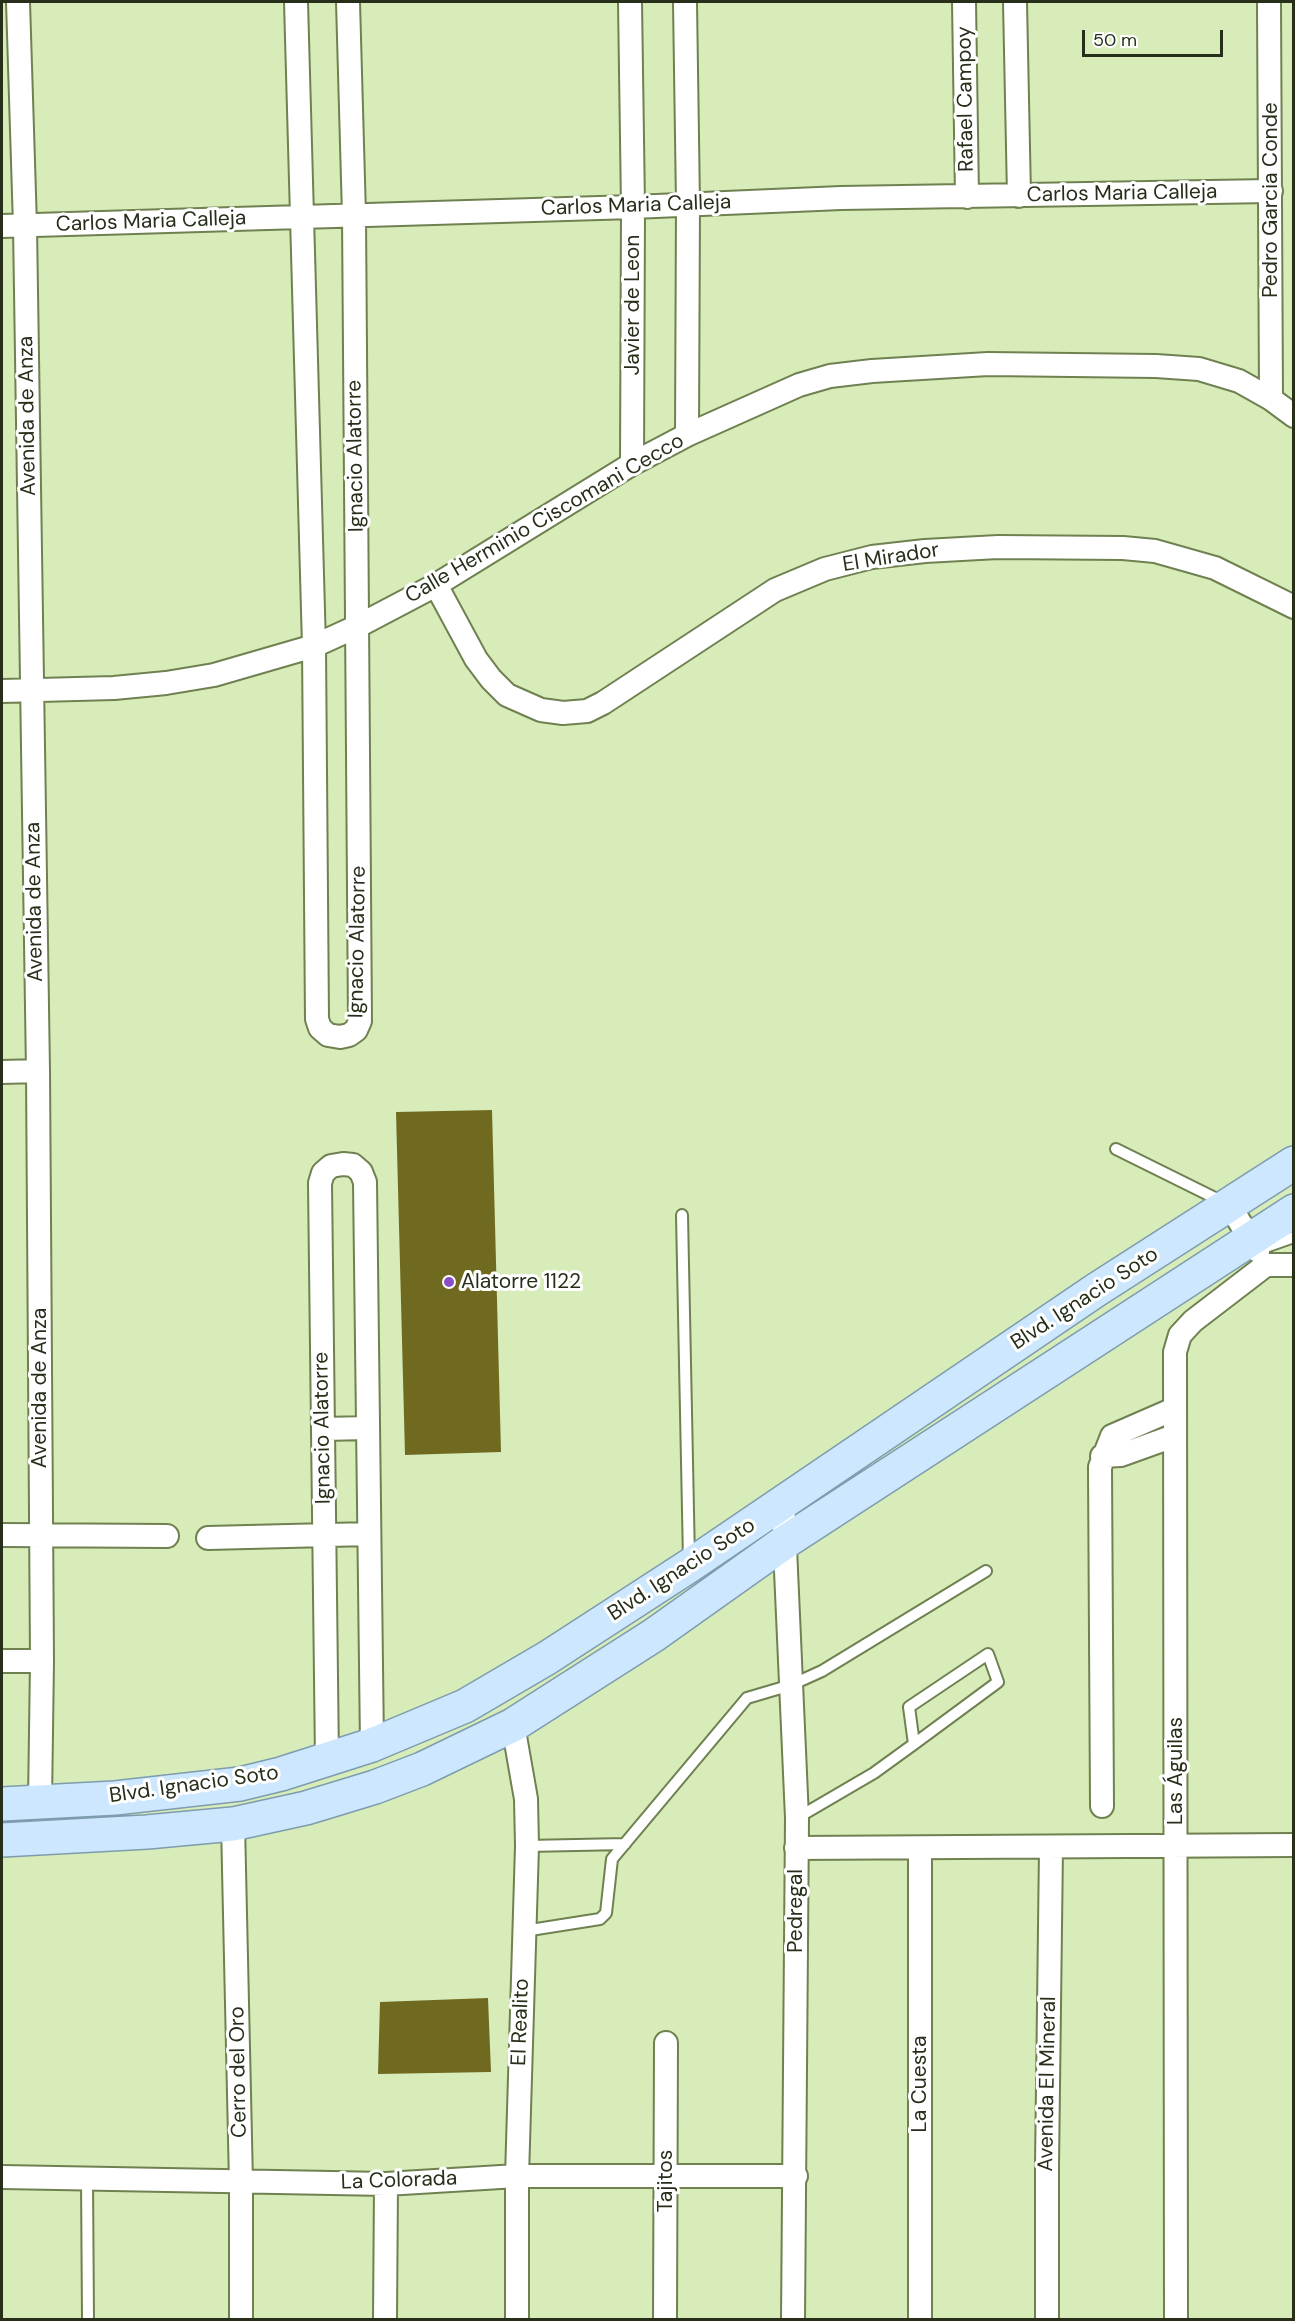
<!DOCTYPE html>
<meta charset="utf-8">
<style>
body{margin:0}
#map{position:relative;width:1295px;height:2321px;overflow:hidden;background:#d8ecb9;font-family:"DM Sans",sans-serif}
canvas{display:block}
.frame{position:absolute;inset:0;border:3px solid #272f1b;pointer-events:none}
.scale{position:absolute;left:1082px;top:30px;width:141px;height:27px;box-sizing:border-box;border:3px solid #272f1b;border-top:0;padding-left:8px;font-size:18px;line-height:21px;white-space:nowrap;color:#272f1b;-webkit-text-stroke:4px #fff;paint-order:stroke}
</style>
<div id="map">
<canvas width="1295" height="2321"></canvas>
<div class="frame"></div>
<div class="scale">50 m</div>
</div>
<script>
const c = document.querySelector('canvas').getContext('2d');
c.lineJoin = 'round';
function fill(path, color) {
  c.fillStyle = color;
  c.fill(path, 'evenodd');
}
function shape(rows) {
  const path = new Path2D();
  for (const r of rows) {
    path.moveTo(r[0], r[1]);
    for (let i = 2; i < r.length; i += 2) path.lineTo(r[i], r[i + 1]);
  }
  return path;
}
function stroke(path, color, width, dash) {
  c.strokeStyle = color;
  c.lineWidth = width;
  c.lineCap = dash ? 'butt' : 'round';
  c.setLineDash(dash || []);
  c.stroke(path);
}
function label(font, color, halo, rows, align = 'center') {
  c.font = font + ' "DM Sans",sans-serif';
  c.lineWidth = 6;
  c.setLineDash([]);
  c.textBaseline = 'middle';
  c.strokeStyle = halo;
  c.fillStyle = color;
  for (const [text, x, y, turn = 0] of rows) {
    c.save();
    c.translate(x, y);
    c.rotate((+turn || 0) * Math.PI / 180);
    c.textAlign = isNaN(turn) ? turn : align;
    if (halo) c.strokeText(text, 0, 0);
    c.fillText(text, 0, 0);
    c.restore();
  }
}
fill(shape([
 [492,1110,501,1452,405,1455,396,1112],
 [488,1998,491,2072,378,2074,380,2002]
]), '#706a21');
const lane = shape([
 [1116,1149,1223,1202],
 [682,1215,689,1560],
 [1260,1249,1294,1237],
 [797,1818,874,1773,914,1744,998,1682,988,1654,909,1707,914,1744],
 [527,1846,625,1844],
 [524,1931,600,1919,606,1913,612,1859,747,1698,791,1685,822,1671,986,1571],
 [87,2179,88,2320]
]);
const street = shape([
 [18,2,25,226,38,1071,42,1661,40,1802],
 [296,2,314,646,317,1019,320,1028,328,1035,340,1037,349,1035,356,1030,360,1021,354,215,348,2],
 [630,2,633,207,632,464],
 [685,2,688,204,687,435],
 [964,2,967,197],
 [1015,2,1019,196],
 [1269,2,1271,399],
 [2,226,633,207,841,198,1271,191],
 [436,585,476,659,491,679,507,695,541,710,563,713,587,711,603,703,775,590,825,569,872,557,925,551,998,547,1123,548,1155,551,1215,568,1294,607],
 [2,691,114,688,166,683,214,675,314,646,358,626,436,585,632,464,687,435,799,385,830,376,872,371,988,364,1156,366,1199,369,1239,381,1271,399,1294,416],
 [2,1072,38,1071],
 [1229,1205,1258,1251],
 [1266,1265,1294,1265],
 [323,1429,368,1428],
 [1102,1456,1121,1455,1174,1436],
 [783,1503,797,1818,793,2320],
 [2,1535,167,1536],
 [208,1538,369,1534],
 [2,1661,42,1661],
 [513,1725,526,1799,527,1846,517,2176,517,2320],
 [327,1760,320,1183,323,1173,331,1166,343,1164,353,1165,361,1172,365,1182,372,1745],
 [1102,1806,1100,1467,1112,1436,1174,1409],
 [233,1824,241,2183,241,2320],
 [796,1848,1294,1845],
 [2,2177,386,2184,517,2176,796,2176],
 [385,2320,386,2184],
 [665,2320,666,2043],
 [920,2320,920,1849],
 [1047,2320,1047,2165,1051,1848],
 [1176,2320,1175,1352,1180,1335,1193,1321,1266,1265]
]);
const primary = shape([
 [2,1804,115,1798,240,1784,281,1774,372,1745,465,1706,547,1658,689,1566,1096,1290,1294,1163],
 [2,1840,147,1832,233,1824,306,1808,375,1787,422,1769,513,1725,654,1635,785,1542,1294,1211]
]);
stroke(lane, '#6f8051', 14);
stroke(street, '#6f8051', 26);
stroke(primary, '#7d9cae', 36);
stroke(lane, '#fff', 10);
stroke(street, '#fff', 22);
stroke(primary, '#cde7fe', 33);
for (const [x, y, r, color] of [
 [449,1282,6,"#8a4dc3"]
]) {
  const dot = new Path2D();
  dot.arc(x, y, r, 0, 2 * Math.PI);
  c.fillStyle = color;
  c.fill(dot);
  stroke(dot, '#fff', 2);
}
label('21px', '#272f1b', '#fff', [
 ["Rafael Campoy",966,99,-91],
 ["Carlos Maria Calleja",1122,194,-1],
 ["Pedro Garcia Conde",1271,200,-90],
 ["Carlos Maria Calleja",636,206,-2],
 ["Carlos Maria Calleja",151,222,-2],
 ["Javier de Leon",633,305,-90],
 ["Avenida de Anza",28,416,-91],
 ["Ignacio Alatorre",356,456,-91],
 ["Calle Herminio Ciscomani Cecco",545,519,-30],
 ["El Mirador",891,558,-9],
 ["Avenida de Anza",35,902,-91],
 ["Ignacio Alatorre",358,942,-89],
 ["Blvd. Ignacio Soto",1085,1299,-33],
 ["Avenida de Anza",40,1388,-90],
 ["Ignacio Alatorre",323,1428,-91],
 ["Blvd. Ignacio Soto",682,1570,-33],
 ["Las Águilas",1176,1771,-90],
 ["Blvd. Ignacio Soto",194,1785,-8],
 ["Pedregal",796,1911,-90],
 ["El Realito",521,2022,-88],
 ["Cerro del Oro",239,2072,-91],
 ["La Cuesta",920,2084,-90],
 ["Avenida El Mineral",1048,2084,-89],
 ["La Colorada",399,2181,-2],
 ["Tajitos",666,2181,-90]
]);
label('21px', '#272f1b', '#fff', [
 ["Alatorre 1122",461,1282]
], 'left');
</script>
